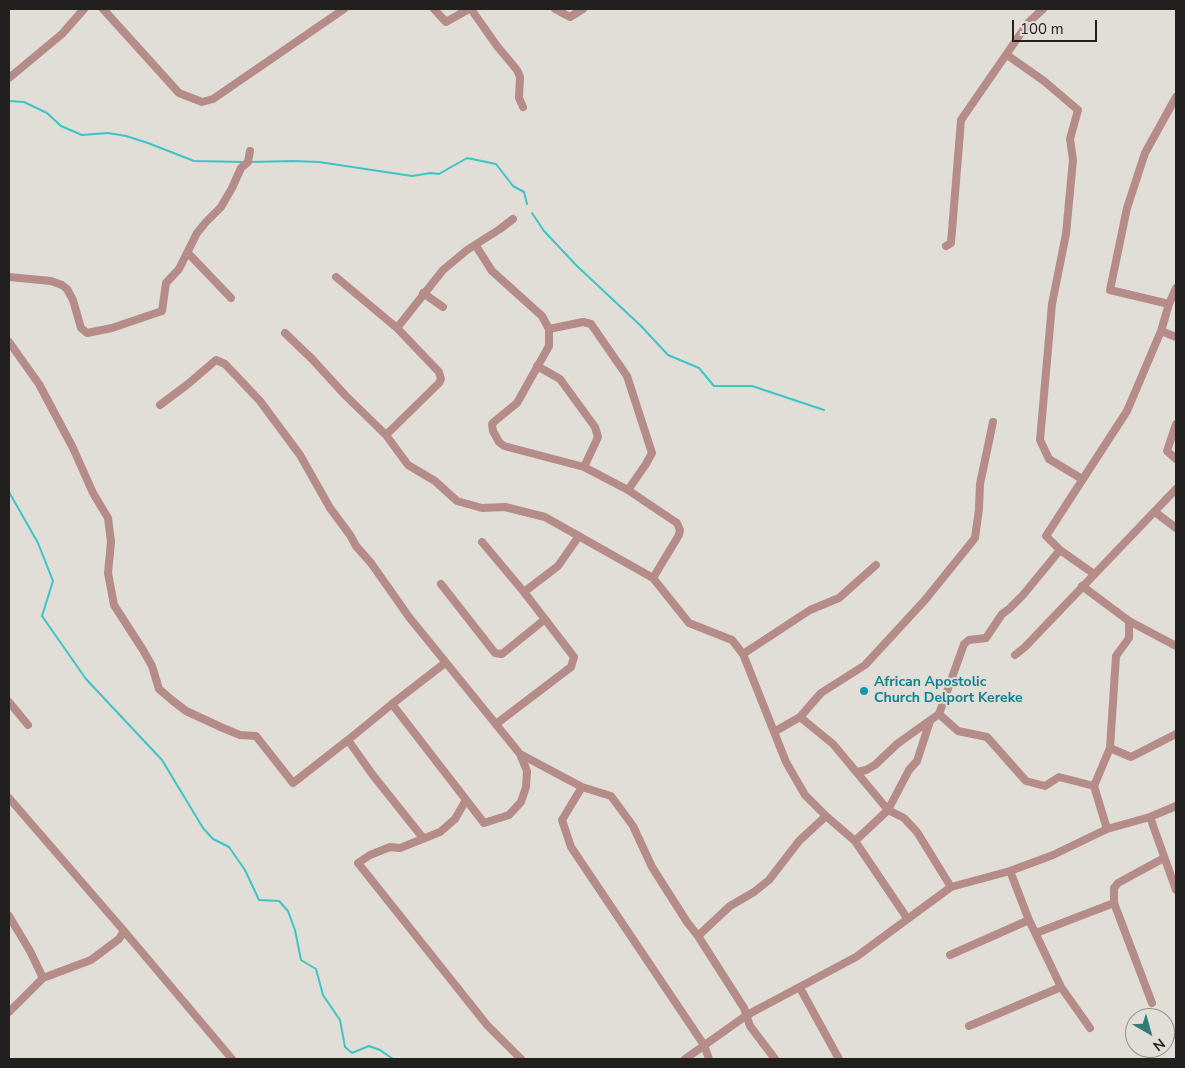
<!DOCTYPE html>
<style>
body{margin:0}
#map{position:relative;width:1185px;height:1068px;overflow:hidden;background:#e1ded8;font-family:"Nunito Sans",sans-serif}
canvas{display:block}
.frame{position:absolute;inset:0;border:10px solid #22201e;pointer-events:none}
.north{position:absolute;left:1125px;top:1008px;width:50px;height:50px;box-sizing:border-box;background:#e1ded8;border:1px solid #95928e;border-radius:50%;rotate:142deg;font-size:14px;font-weight:700;line-height:20px;text-align:center;color:#22201e}
.north::after{content:'';display:block;margin:auto;width:18px;height:22px;background:#327b79;clip-path:polygon(50% 0,100% 100%,50% 72%,0 100%)}
.scale{position:absolute;left:1012px;top:20px;width:85px;height:22px;box-sizing:border-box;border:2px solid #22201e;border-top:0;padding-left:6px;font-size:15px;line-height:18px;white-space:nowrap;color:#22201e;-webkit-text-stroke:4px #e1ded8;paint-order:stroke}
</style>
<div id="map">
<canvas width="1185" height="1068"></canvas>
<div class="frame"></div>
<div class="north">N</div>
<div class="scale">100 m</div>
</div>
<script>
const c = document.querySelector('canvas').getContext('2d');
c.lineJoin = 'round';
function shape(rows) {
  const path = new Path2D();
  for (const r of rows) {
    path.moveTo(r[0], r[1]);
    for (let i = 2; i < r.length; i += 2) path.lineTo(r[i], r[i + 1]);
  }
  return path;
}
function stroke(path, color, width, dash) {
  c.strokeStyle = color;
  c.lineWidth = width;
  c.lineCap = dash ? 'butt' : 'round';
  c.setLineDash(dash || []);
  c.stroke(path);
}
function label(font, color, halo, rows, align = 'center') {
  c.font = font + ' "Nunito Sans",sans-serif';
  c.lineWidth = 4;
  c.setLineDash([]);
  c.textBaseline = 'middle';
  c.strokeStyle = halo;
  c.fillStyle = color;
  for (const [text, x, y, turn = 0] of rows) {
    c.save();
    c.translate(x, y);
    c.rotate((+turn || 0) * Math.PI / 180);
    c.textAlign = isNaN(turn) ? turn : align;
    if (halo) c.strokeText(text, 0, 0);
    c.fillText(text, 0, 0);
    c.restore();
  }
}
stroke(shape([
 [9,101,24,102,47,113,61,126,82,135,108,133,126,136,148,143,194,161,243,162],
 [251,162,293,161,319,162,412,176,431,173,439,174,467,158,496,164,513,186,524,192,527,204],
 [532,213,544,231,577,266,641,326,668,355,699,368,714,386,752,386,824,410],
 [9,492,38,543,53,581,42,616,86,679,162,760,203,828,213,839,229,847,245,870,259,900,279,901,288,911,295,930,301,960,316,969,323,995,340,1020,345,1047,352,1053,369,1046,380,1050,393,1059]
]), '#3dc4c6', 2);
stroke(shape([
 [103,9,179,93,202,102,213,99,344,9],
 [434,9,446,22,469,9],
 [471,9,497,46,517,70,520,77,519,98,523,107],
 [555,9,570,17,583,9],
 [1007,55,1044,81,1078,110,1070,139,1073,160,1066,234,1052,304,1040,440,1049,459,1082,479],
 [9,78,62,34,84,9],
 [476,246,492,271,542,316,549,329,549,346,517,403,495,421,492,424,493,431,499,442,504,446,584,467,628,490,677,523,680,530,679,535,653,578],
 [946,246,951,243,961,120,1028,23,1043,9],
 [188,253,231,298],
 [9,277,51,281,62,285,67,289,73,300,81,328,87,333,112,328,162,311,166,283,179,269,197,233,206,222,221,207,232,188,241,168,248,162,250,151],
 [336,277,397,328,439,372,441,379,439,383,386,435],
 [423,293,443,307],
 [1169,304,1110,290,1127,208,1145,153,1176,97],
 [397,328,443,270,467,250,500,229,513,219],
 [549,329,583,322,591,324,627,376,652,453,646,464,628,490],
 [1161,331,1176,337],
 [285,333,312,359,346,396,386,435,408,465,435,481,457,501,482,508,505,507,545,517,653,578,689,623,732,640,743,654,786,762,805,795,826,816,855,841,907,918],
 [9,342,39,384,73,448,93,493,108,518,111,542,108,573,114,605,143,650,152,666,159,689,173,701,186,711,223,728,240,735,256,736,293,783,348,740,392,704,445,663],
 [537,366,560,379,595,427,598,437,584,467],
 [160,405,188,384,216,360,225,364,260,401,300,455,330,508,350,535,356,546,371,563,409,617,520,754,582,787,611,796,633,826,652,867,687,922,698,936],
 [1176,424,1167,451,1176,459],
 [1155,512,1176,528],
 [482,542,524,592,574,657,571,667,496,724],
 [1094,574,1060,550,1046,536,1127,411,1161,331,1169,304,1176,288],
 [441,584,495,653,502,654,544,620],
 [1082,586,1129,621,1176,646],
 [524,592,558,566,579,536],
 [743,654,810,610,839,598,876,565],
 [1015,655,1025,647,1176,489],
 [9,702,28,725],
 [392,704,484,823,509,815,521,802,526,787,527,771,520,754],
 [939,714,958,731,987,737,1026,781,1045,786,1059,777,1094,786],
 [800,717,833,744,888,810,904,818,917,832,951,887],
 [774,732,800,717,821,693,865,665,925,600,975,538,979,509,980,484,993,422],
 [348,740,372,774,423,838],
 [1110,748,1131,757,1176,734],
 [857,772,866,770,875,765,897,744,939,714,964,644,969,640,986,638,1002,614,1009,609,1023,595,1060,550],
 [582,787,562,820,571,847,704,1045,709,1059],
 [9,798,124,931,232,1059],
 [466,800,455,819,440,832,400,848,390,847,370,855,358,863,487,1025,521,1059],
 [1150,817,1176,890],
 [1107,829,1094,786,1110,748,1116,656,1129,638,1129,621],
 [855,841,888,810,909,770,917,761,930,721],
 [1010,871,1029,920,1061,987,1090,1028],
 [9,916,30,951,43,978],
 [1036,933,1114,903],
 [950,955,1029,920],
 [800,988,839,1059],
 [1152,1003,1114,903,1114,888,1118,883,1164,858],
 [9,1012,43,978,91,960,119,939,124,931],
 [969,1026,1061,987],
 [1165,1038,1176,1034],
 [685,1059,747,1015,856,957,951,887,1010,871,1053,855,1107,829,1150,817,1176,806],
 [775,1059,750,1026,744,1008,698,936,730,906,754,892,769,880,799,841,826,816]
]), '#b58c87', 8);
for (const [x, y, r, color] of [
 [864,691,5,"#0f9aa8"]
]) {
  const dot = new Path2D();
  dot.arc(x, y, r, 0, 2 * Math.PI);
  c.fillStyle = color;
  c.fill(dot);
  stroke(dot, '#e1ded8', 2);
}
label('bold 14px', '#0d838f', '#e1ded8', [
 ["African Apostolic",874,683],
 ["Church Delport Kereke",874,699]
], 'left');
</script>
